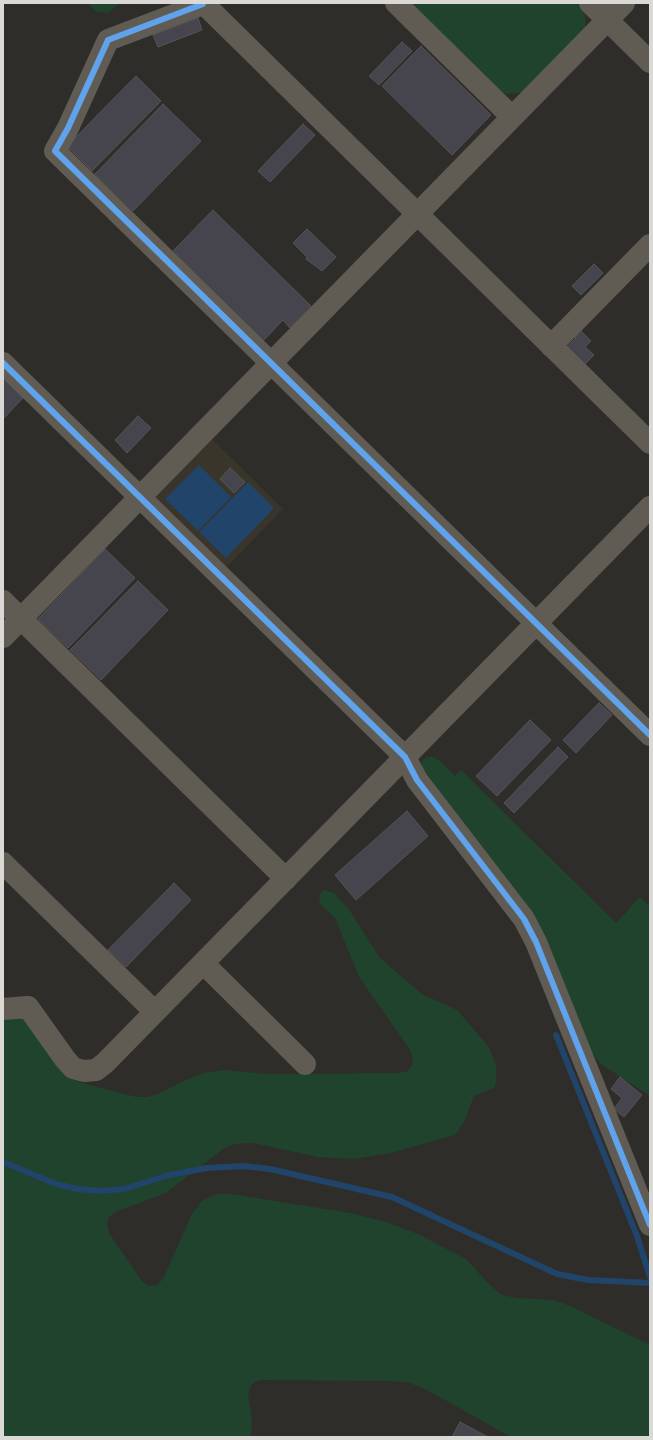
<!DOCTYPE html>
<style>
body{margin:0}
#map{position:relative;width:653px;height:1440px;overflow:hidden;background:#2f2d2a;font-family:"Noto Sans",sans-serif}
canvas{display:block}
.frame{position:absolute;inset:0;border:4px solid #dbd9d6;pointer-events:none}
</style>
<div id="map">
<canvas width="653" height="1440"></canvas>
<div class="frame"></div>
</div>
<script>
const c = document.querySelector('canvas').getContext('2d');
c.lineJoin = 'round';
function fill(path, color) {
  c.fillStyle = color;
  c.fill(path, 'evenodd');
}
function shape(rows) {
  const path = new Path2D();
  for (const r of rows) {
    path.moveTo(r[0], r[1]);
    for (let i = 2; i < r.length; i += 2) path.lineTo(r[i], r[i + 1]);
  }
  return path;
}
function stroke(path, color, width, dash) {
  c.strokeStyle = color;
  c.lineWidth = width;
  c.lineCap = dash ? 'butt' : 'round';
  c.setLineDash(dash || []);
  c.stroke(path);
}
fill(shape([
 [210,437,283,509,225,569,155,500,155,494]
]), '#39352b');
fill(shape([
 [88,3,121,3,107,13,96,12],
 [411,3,578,3,585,13,585,27,578,38,530,88,520,93,506,94,494,89],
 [426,757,433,757,439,760,455,776,461,770,616,923,640,897,650,907,650,1096,601,1064,594,1055,587,1044,533,914,425,775,422,768,422,761],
 [324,890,334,893,348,908,380,958,422,994,457,1010,488,1046,496,1064,496,1082,494,1088,474,1096,464,1122,455,1135,391,1153,354,1159,318,1157,253,1143,233,1144,223,1149,166,1193,115,1212,109,1217,107,1224,109,1233,141,1280,149,1286,158,1285,164,1277,192,1214,202,1201,216,1194,231,1194,350,1213,386,1222,418,1234,466,1259,490,1285,502,1295,517,1298,554,1300,570,1306,650,1345,650,1437,511,1437,427,1390,410,1383,391,1381,261,1380,254,1382,250,1387,248,1395,252,1420,251,1437,3,1437,3,1017,23,1017,69,1075,80,1082,94,1086,136,1097,147,1097,158,1094,186,1080,204,1073,224,1070,267,1074,399,1073,408,1071,413,1063,411,1051,359,977,335,918,321,905,319,899,320,894]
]), '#20432d');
fill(shape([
 [199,465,231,497,198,531,165,499],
 [248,482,274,508,226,558,199,532]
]), '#20446a');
stroke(shape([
 [556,1035,637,1236,650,1277],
 [3,1162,56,1184,78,1189,101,1191,124,1189,169,1175,207,1168,243,1166,270,1169,392,1197,557,1274,588,1280,650,1283]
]), '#20446a', 6);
const building = shape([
 [198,18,202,30,158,47,153,35,198,18],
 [402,42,412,51,379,85,369,76,402,42],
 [421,46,491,115,452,155,382,86,421,46],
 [136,76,161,101,92,171,67,146,136,76],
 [163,104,201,141,133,211,95,174,163,104],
 [303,124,315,135,270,182,258,171,303,124],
 [213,210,311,306,290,328,283,320,263,341,172,252,213,210],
 [307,229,336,257,322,271,306,259,307,257,293,243,307,229],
 [594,264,603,273,581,295,572,286,594,264],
 [580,330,591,341,585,347,594,355,583,366,566,348,576,338,574,335,580,330],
 [3,378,23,398,3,419,3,378],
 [138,416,151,428,127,453,115,440,138,416],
 [230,468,245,482,234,493,220,479,230,468],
 [105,549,135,578,68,648,38,619,105,549],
 [138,581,168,610,101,680,70,650,138,581],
 [599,703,612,715,576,753,563,740,599,703],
 [530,720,551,740,497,796,476,776,530,720],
 [558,747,568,757,514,813,504,803,558,747],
 [407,811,428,836,356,900,335,875,407,811],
 [174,883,191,900,126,967,108,950,174,883],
 [620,1077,642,1095,624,1117,614,1109,622,1098,611,1089,620,1077],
 [460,1422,488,1437,452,1437,460,1422]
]);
fill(building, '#46454d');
stroke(building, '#555455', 1);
stroke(shape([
 [203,3,650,443],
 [396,3,512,117],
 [590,3,650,62],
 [203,4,108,40,68,128,55,151,650,735],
 [551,346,650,245],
 [3,363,405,757,417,780,524,919,536,942,650,1225],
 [3,601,286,879],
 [3,637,624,3],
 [3,863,155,1012],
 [203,963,305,1064],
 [3,1009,28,1007,65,1059,73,1068,84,1071,96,1070,105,1063,650,507]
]), '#605c54', 22);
stroke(shape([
 [203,3,203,4,108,40,68,128,55,151,650,735],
 [3,363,405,757,417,780,524,919,536,942,650,1225]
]), '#60a3ed', 6);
</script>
